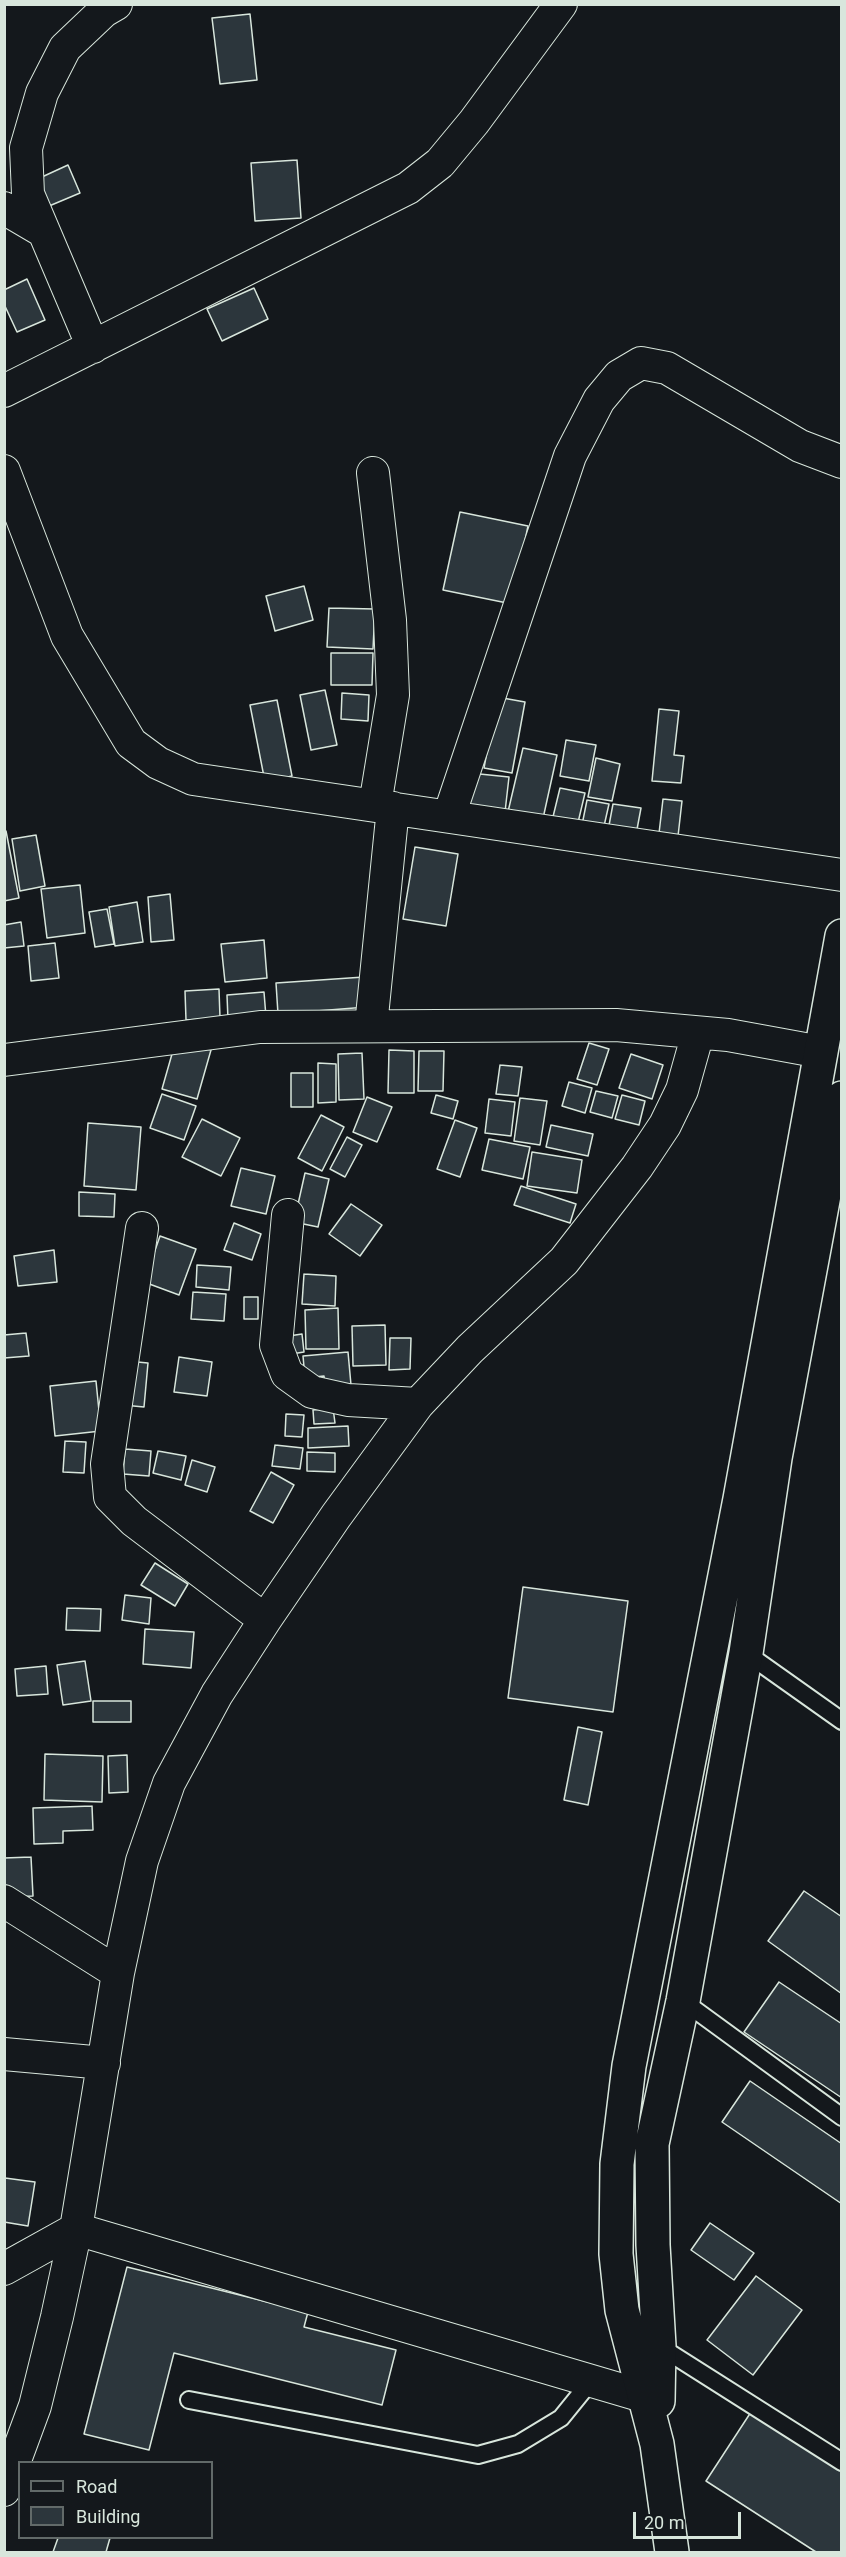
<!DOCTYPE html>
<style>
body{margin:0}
#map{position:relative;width:846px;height:2557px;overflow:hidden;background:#14181c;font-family:Roboto,sans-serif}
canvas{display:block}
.frame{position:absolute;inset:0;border:6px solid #d8e6dc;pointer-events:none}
.legend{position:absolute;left:18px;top:2461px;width:195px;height:78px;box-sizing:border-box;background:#14181c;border:2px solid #626a69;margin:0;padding:8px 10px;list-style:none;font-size:18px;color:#d8e6dc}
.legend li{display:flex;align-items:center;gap:12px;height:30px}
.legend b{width:30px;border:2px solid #626a69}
.scale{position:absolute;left:633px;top:2512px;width:108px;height:27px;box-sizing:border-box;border:3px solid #d8e6dc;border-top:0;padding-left:8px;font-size:18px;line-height:21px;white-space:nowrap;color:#d8e6dc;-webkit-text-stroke:4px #14181c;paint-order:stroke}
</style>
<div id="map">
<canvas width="846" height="2557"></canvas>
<div class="frame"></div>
<ul class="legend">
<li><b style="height:8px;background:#14181c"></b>Road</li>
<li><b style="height:16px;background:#2c363c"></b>Building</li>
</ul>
<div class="scale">20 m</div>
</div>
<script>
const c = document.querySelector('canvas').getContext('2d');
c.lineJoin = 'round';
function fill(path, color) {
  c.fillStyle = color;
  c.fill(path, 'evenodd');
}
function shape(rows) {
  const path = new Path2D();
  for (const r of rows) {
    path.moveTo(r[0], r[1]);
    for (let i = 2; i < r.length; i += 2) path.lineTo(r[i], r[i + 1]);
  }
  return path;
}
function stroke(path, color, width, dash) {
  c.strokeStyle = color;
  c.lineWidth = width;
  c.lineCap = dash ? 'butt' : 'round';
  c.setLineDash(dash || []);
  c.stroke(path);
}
const building = shape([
 [250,14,257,80,220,84,212,18,250,14],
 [297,160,301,218,255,221,251,163,297,160],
 [68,165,80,193,42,209,31,182,68,165],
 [27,279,45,320,17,332,4,304,4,290,27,279],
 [254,288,268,319,222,341,207,309,254,288],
 [460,512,528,526,512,604,443,590,460,512],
 [304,586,313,620,275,631,266,596,304,586],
 [329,608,375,609,373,649,327,647,329,608],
 [331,653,373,653,372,685,331,685,331,653],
 [325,690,337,745,311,750,300,695,325,690],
 [342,693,369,695,368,721,341,719,342,693],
 [497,697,525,702,512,773,484,768,497,697],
 [277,700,292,776,265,782,250,705,277,700],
 [659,709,679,711,674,755,684,756,681,783,652,781,659,709],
 [566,740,596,745,589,781,560,776,566,740],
 [523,748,557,755,542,823,507,816,523,748],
 [596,758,620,764,612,801,588,797,596,758],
 [470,773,509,777,505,812,466,807,470,773],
 [560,788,585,793,576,831,551,825,560,788],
 [663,799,682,801,677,845,658,842,663,799],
 [587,800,609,804,602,835,581,830,587,800],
 [613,804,641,808,635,840,607,836,613,804],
 [4,831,6,831,19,898,4,901,4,831],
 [36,835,45,886,20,891,12,839,36,835],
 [415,847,458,854,446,926,403,919,415,847],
 [80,885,85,933,47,938,41,889,80,885],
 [170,894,174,940,151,942,148,897,170,894],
 [137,902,143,942,115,946,109,907,137,902],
 [107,909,114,944,95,947,89,912,107,909],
 [21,922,24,946,4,948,4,925,21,922],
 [264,940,267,978,225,982,221,944,264,940],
 [55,943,59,978,31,981,28,946,55,943],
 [364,977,367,1007,278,1014,276,983,364,977],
 [219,989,220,1018,186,1020,185,991,219,989],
 [264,992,266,1017,228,1020,227,995,264,992],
 [176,1040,211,1050,197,1099,162,1089,176,1040],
 [589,1043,609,1049,597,1085,577,1079,589,1043],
 [389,1050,414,1051,414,1093,388,1093,389,1050],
 [419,1051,444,1051,443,1091,418,1091,419,1051],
 [362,1053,364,1099,339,1100,338,1054,362,1053],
 [631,1054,663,1065,652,1099,619,1088,631,1054],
 [318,1063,336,1064,336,1102,318,1103,318,1063],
 [500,1065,522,1067,518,1096,496,1094,500,1065],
 [291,1073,313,1073,313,1107,291,1107,291,1073],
 [569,1082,592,1088,585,1113,562,1106,569,1082],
 [596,1091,618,1096,612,1118,590,1112,596,1091],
 [162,1094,196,1106,184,1140,150,1128,162,1094],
 [436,1095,458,1101,453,1119,431,1113,436,1095],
 [622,1095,645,1101,639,1125,615,1119,622,1095],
 [367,1097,392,1107,377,1142,353,1132,367,1097],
 [520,1098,547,1101,540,1145,514,1141,520,1098],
 [489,1099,515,1102,511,1136,485,1133,489,1099],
 [321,1115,344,1127,322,1171,298,1158,321,1115],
 [202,1119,240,1138,221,1176,182,1157,202,1119],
 [455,1120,477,1128,460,1177,437,1169,455,1120],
 [88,1123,141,1127,136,1190,84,1186,88,1123],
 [551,1125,593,1134,588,1156,546,1147,551,1125],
 [347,1137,362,1145,345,1177,330,1169,347,1137],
 [489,1139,530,1147,523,1179,482,1170,489,1139],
 [532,1152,582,1160,577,1193,527,1186,532,1152],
 [241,1168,275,1176,266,1214,231,1206,241,1168],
 [305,1173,329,1179,318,1227,294,1222,305,1173],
 [521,1186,576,1204,570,1223,514,1205,521,1186],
 [79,1192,115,1194,114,1217,79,1216,79,1192],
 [351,1204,382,1225,360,1256,329,1234,351,1204],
 [234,1223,261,1234,252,1260,224,1250,234,1223],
 [160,1236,196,1249,179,1295,144,1282,160,1236],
 [54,1250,57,1282,18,1286,14,1256,54,1250],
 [197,1265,231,1267,229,1290,196,1287,197,1265],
 [304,1274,336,1276,335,1306,302,1304,304,1274],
 [193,1292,226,1294,224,1321,191,1319,193,1292],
 [244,1297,258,1297,258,1319,244,1319,244,1297],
 [338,1308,339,1349,306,1349,305,1310,338,1308],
 [385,1325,386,1365,353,1366,352,1326,385,1325],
 [26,1333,29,1356,4,1358,4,1335,26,1333],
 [302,1334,304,1352,285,1355,282,1337,302,1334],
 [390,1338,411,1338,410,1369,389,1370,390,1338],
 [348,1352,351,1385,325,1388,324,1376,305,1378,303,1356,348,1352],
 [179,1357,212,1362,207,1396,174,1392,179,1357],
 [127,1361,148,1363,144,1407,123,1405,127,1361],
 [96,1381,101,1431,55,1436,50,1386,96,1381],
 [333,1408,335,1423,314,1424,313,1410,333,1408],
 [286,1414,304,1415,302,1437,285,1436,286,1414],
 [348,1426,349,1446,308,1448,308,1428,348,1426],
 [65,1441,86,1442,84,1473,63,1472,65,1441],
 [275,1445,303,1448,300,1469,272,1466,275,1445],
 [125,1449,151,1451,149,1476,123,1474,125,1449],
 [158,1451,186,1456,181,1480,153,1473,158,1451],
 [307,1452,335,1453,335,1472,307,1471,307,1452],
 [192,1460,215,1467,207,1492,185,1485,192,1460],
 [271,1472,294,1485,273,1523,250,1511,271,1472],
 [155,1563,188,1584,175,1606,141,1585,155,1563],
 [523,1587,628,1601,613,1712,508,1698,523,1587],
 [125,1595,151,1598,149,1624,122,1620,125,1595],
 [67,1608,101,1609,100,1631,66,1630,67,1608],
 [145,1629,194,1632,191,1668,143,1664,145,1629],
 [85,1661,91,1701,63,1705,57,1665,85,1661],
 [46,1666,48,1694,17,1696,15,1669,46,1666],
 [93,1701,131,1701,131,1722,93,1722,93,1701],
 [578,1727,602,1732,588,1805,564,1800,578,1727],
 [45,1754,103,1756,102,1802,44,1800,45,1754],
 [127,1755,128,1792,109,1793,108,1756,127,1755],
 [92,1806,93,1830,63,1831,63,1843,34,1844,33,1808,92,1806],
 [31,1857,33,1896,4,1897,4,1858,31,1857],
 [804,1891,842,1917,842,1994,768,1941,804,1891],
 [779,1982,842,2024,842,2098,744,2032,779,1982],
 [750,2081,842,2144,842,2204,722,2122,750,2081],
 [5,2178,35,2182,28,2226,4,2222,5,2178],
 [710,2223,754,2253,734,2280,691,2250,710,2223],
 [127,2267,308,2312,304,2327,396,2350,382,2405,174,2353,149,2450,84,2434,127,2267],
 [756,2276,802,2310,753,2375,707,2340,756,2276],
 [751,2412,842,2471,842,2552,816,2552,706,2481,751,2412],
 [58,2538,110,2538,106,2552,53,2552,58,2538]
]);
fill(building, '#2c363c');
stroke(building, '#d8e6dc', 1.5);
const service = shape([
 [746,1653,842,1721],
 [683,2001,842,2117],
 [659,2346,842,2462],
 [189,2400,478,2455,518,2444,561,2418,591,2381]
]);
const minor = shape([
 [4,208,43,231],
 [93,347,28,194,26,148,42,93,65,48,104,11,116,4],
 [4,391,408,188,440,163,474,122,561,4],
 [4,471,67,636,131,743,158,763,193,779,842,875],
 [373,473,390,620,393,695,375,805],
 [449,816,570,456,599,400,619,376,641,363,667,368,800,446,842,462],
 [371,1026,393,808],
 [4,1060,260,1027,616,1025,728,1035,821,1052],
 [288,1215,276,1345,287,1374,312,1392,348,1400,418,1404],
 [142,1228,107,1464,110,1497,134,1521,265,1620],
 [4,1901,118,1973],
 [4,2054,104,2063],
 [4,2269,76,2229,646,2397],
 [4,2490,35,2406,57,2317,76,2229,118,1973,142,1861,169,1783,217,1694,265,1620,336,1516,418,1404,470,1349,564,1261,637,1167,665,1125,682,1090,698,1033]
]);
const tertiary = shape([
 [658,2401,659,2346,653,2245,652,2144,683,2001,746,1653,775,1458,842,1098],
 [672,2552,657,2444,622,2310,616,2254,617,2164,629,2066,740,1499,842,936]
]);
stroke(service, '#d8e6dc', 20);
stroke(minor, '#d8e6dc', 34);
stroke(tertiary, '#d8e6dc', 36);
stroke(service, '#14181c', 16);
stroke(minor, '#14181c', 32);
stroke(tertiary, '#14181c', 33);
</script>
